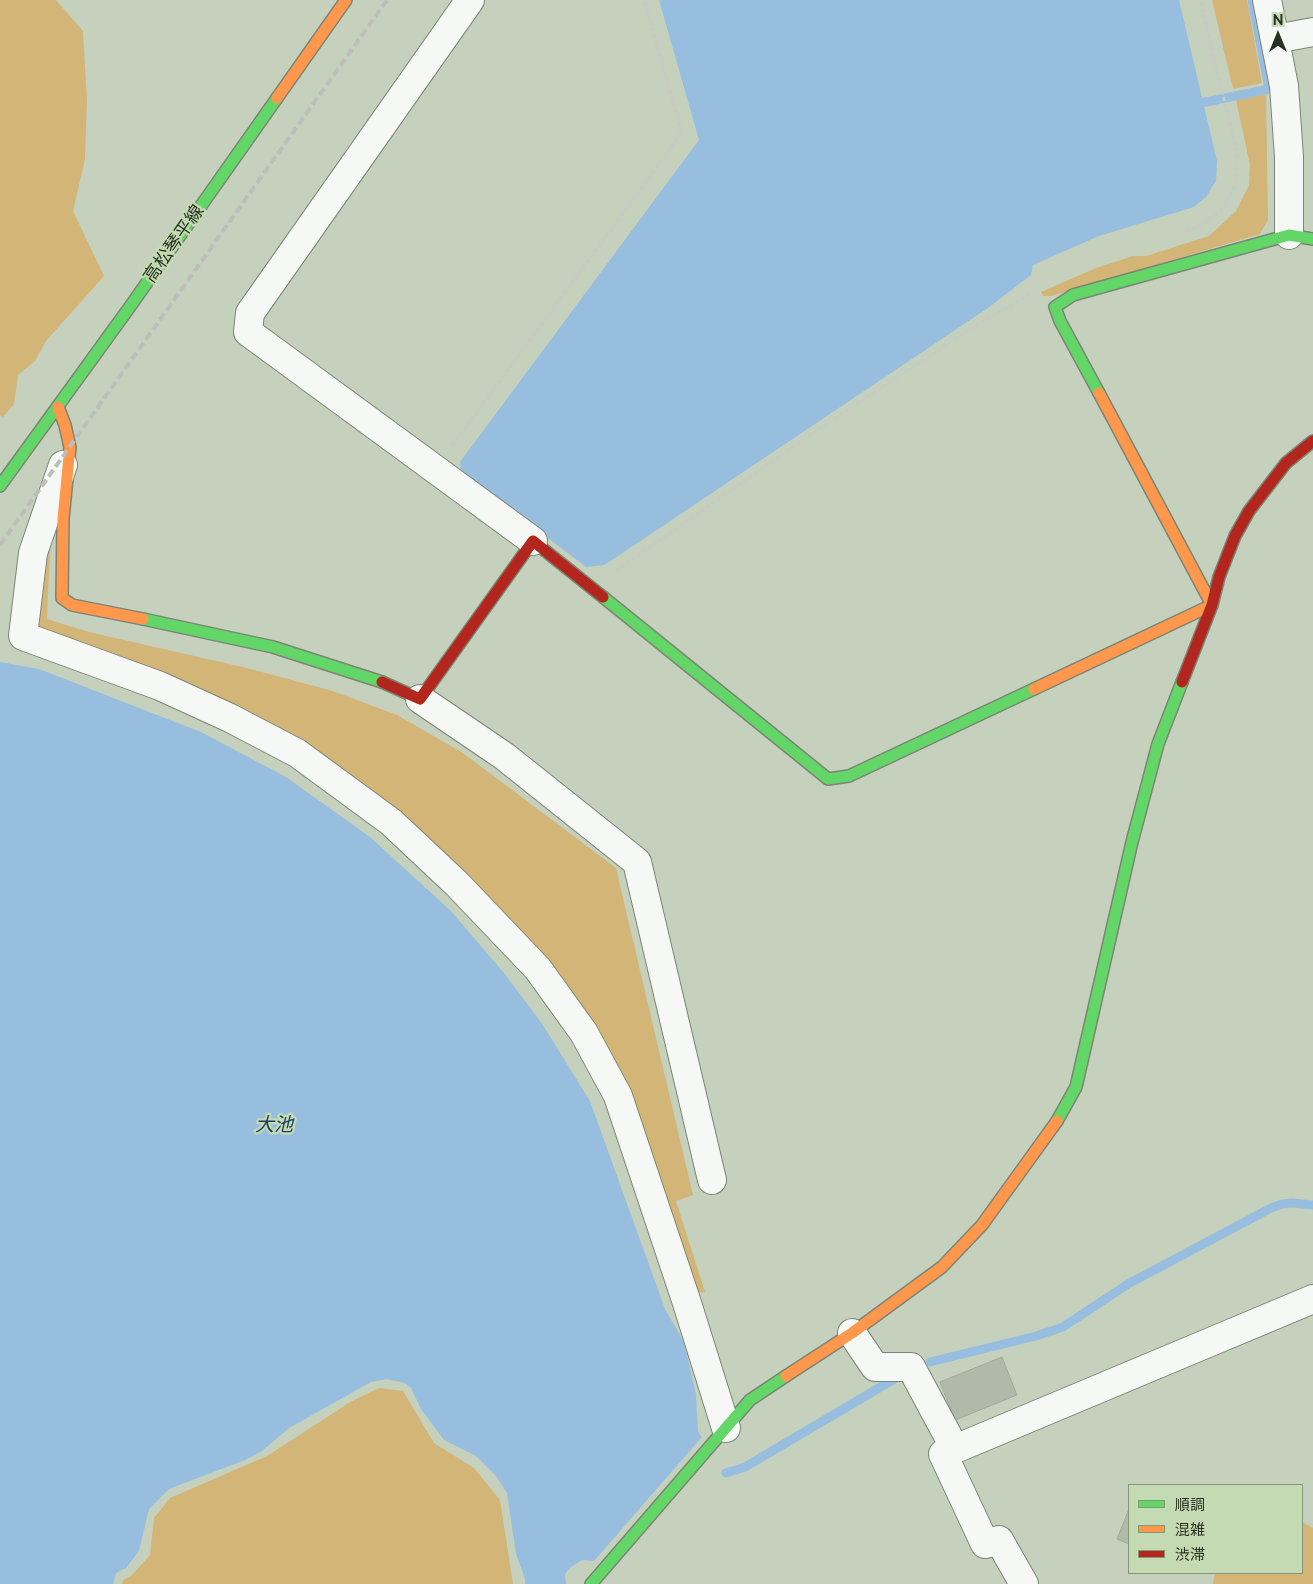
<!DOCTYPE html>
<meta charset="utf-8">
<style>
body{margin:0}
#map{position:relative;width:1313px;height:1584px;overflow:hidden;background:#c5d1bc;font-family:Raleway,"Noto Sans JP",sans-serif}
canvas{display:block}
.legend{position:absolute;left:1128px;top:1484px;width:175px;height:90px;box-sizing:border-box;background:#c4dab3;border:1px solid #869679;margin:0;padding:6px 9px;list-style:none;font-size:15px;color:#283021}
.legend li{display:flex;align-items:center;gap:10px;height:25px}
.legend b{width:25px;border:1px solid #869679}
.north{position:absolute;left:1253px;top:10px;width:50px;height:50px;-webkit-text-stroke:4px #c4dab3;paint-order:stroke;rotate:0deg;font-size:14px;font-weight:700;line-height:20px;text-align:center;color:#283021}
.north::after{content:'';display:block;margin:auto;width:18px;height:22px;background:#283021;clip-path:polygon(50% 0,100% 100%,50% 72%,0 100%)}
</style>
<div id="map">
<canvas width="1313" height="1584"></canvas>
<ul class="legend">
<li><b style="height:6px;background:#63d668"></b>順調</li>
<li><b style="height:6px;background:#ff974d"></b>混雑</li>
<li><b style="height:6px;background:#b3261e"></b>渋滞</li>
</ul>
<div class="north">N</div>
</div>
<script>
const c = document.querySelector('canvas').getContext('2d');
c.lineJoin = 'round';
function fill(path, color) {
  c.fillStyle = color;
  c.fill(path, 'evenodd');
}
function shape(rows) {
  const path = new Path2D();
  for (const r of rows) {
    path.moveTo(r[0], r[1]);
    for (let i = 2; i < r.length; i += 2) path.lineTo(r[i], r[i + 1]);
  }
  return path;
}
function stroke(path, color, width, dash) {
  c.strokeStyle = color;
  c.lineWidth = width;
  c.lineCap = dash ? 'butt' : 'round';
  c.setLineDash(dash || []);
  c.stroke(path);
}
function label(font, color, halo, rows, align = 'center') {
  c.font = font + ' Raleway,"Noto Sans JP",sans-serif';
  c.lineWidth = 4.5;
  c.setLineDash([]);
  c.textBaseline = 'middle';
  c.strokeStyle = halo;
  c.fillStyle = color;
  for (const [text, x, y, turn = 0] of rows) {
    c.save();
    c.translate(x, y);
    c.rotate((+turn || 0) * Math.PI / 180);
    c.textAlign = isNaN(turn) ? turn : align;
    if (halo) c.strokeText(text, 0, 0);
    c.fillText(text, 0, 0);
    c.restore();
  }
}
fill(shape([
 [0,0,56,0,83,31,87,101,85,159,73,211,104,276,46,341,35,361,18,375,14,404,3,417,0,415],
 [1212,0,1247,0,1262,83,1233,89],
 [1266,94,1268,220,1260,234,1051,296,1043,296,1041,292,1096,268,1133,256,1146,256,1209,236,1236,211,1249,185,1250,165,1236,100],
 [51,530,47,619,89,632,247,668,333,691,397,715,463,753,616,868,693,1195,676,1201,705,1292,691,1293,611,1062,363,789,37,629,34,602],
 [379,1388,403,1391,434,1443,474,1468,500,1500,513,1584,122,1584,123,1580,131,1576,150,1555,154,1518,170,1498,267,1456,352,1401],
 [1302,1522,1313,1528,1313,1584,1213,1584,1215,1573,1302,1573]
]), '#d4b578');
fill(shape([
 [659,0,1179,0,1217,161,1216,181,1206,197,1194,207,1099,236,1033,265,1031,275,988,308,621,554,604,565,586,567,461,472,460,462,699,140],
 [0,662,39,669,201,732,286,777,370,837,451,911,504,973,541,1022,590,1101,665,1309,684,1342,696,1394,698,1432,702,1437,594,1561,582,1560,571,1567,565,1574,566,1584,525,1584,525,1579,516,1554,507,1493,496,1476,476,1456,444,1440,421,1409,411,1388,404,1383,387,1379,371,1382,289,1428,262,1451,245,1460,169,1489,149,1509,139,1551,126,1568,116,1573,113,1584,0,1584]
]), '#98bedf');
stroke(shape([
 [1191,105,1269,89,1252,0],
 [930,1362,1036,1336,1063,1327,1128,1284,1271,1208,1282,1204,1292,1203,1313,1205],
 [726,1473,745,1467,901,1375]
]), '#98bedf', 9);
const building = shape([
 [1002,1357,1017,1395,955,1420,940,1382,1002,1357],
 [1129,1509,1129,1544,1117,1539,1129,1509]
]);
fill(building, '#b0baa9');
stroke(building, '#a2ab9a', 1);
const street = shape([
 [470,0,250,313,248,332,533,541],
 [1267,0,1284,86,1289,157,1289,235],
 [1275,39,1313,32],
 [63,465,33,553,23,636,160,686,230,718,297,753,391,822,457,884,538,969,584,1033,618,1096,687,1303,726,1428],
 [420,699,504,756,637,862,712,1180],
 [852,1333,875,1367,911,1367,955,1449,943,1454,985,1544,999,1540,1024,1584],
 [955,1449,1313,1299]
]);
const fast = shape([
 [1099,393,1060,321,1055,307,1073,295,1289,235,1313,239],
 [0,486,129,308,277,98],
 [603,597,828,779,849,776,1034,689],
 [143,619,273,647,382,682],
 [1057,1121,1076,1087,1132,842,1158,744,1182,682],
 [591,1584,750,1400,786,1376]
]);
const slow = shape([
 [277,98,346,0],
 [58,407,65,425,70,447,63,519,62,598,72,605,143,619],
 [1034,689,1212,605,1099,393],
 [786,1376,852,1333,942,1267,982,1225,1057,1121]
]);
const jam = shape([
 [382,682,420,699,533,541,603,597],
 [1182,682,1212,605,1219,577,1235,536,1249,511,1286,463,1313,441]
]);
stroke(street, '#7c8575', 30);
stroke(fast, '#7c8575', 14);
stroke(slow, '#7c8575', 14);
stroke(jam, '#7c8575', 14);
stroke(shape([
 [1186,231,1200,226,1222,210,1236,182,1237,153,1200,0],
 [452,446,682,133,644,0],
 [616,571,804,439,973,327,1029,295]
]), '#c8cbc5', 3, [4, 2.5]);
stroke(street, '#f6f8f5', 28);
stroke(fast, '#63d668', 11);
stroke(slow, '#ff974d', 11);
stroke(jam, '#b3261e', 11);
stroke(shape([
 [0,545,387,0]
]), '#bcbeb9', 4, [8, 4]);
label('18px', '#283021', '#c4dab3', [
 ["高松琴平線",174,244,-55]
]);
label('italic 19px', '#1d4065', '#c4dab3', [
 ["大池",274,1125]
]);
</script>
